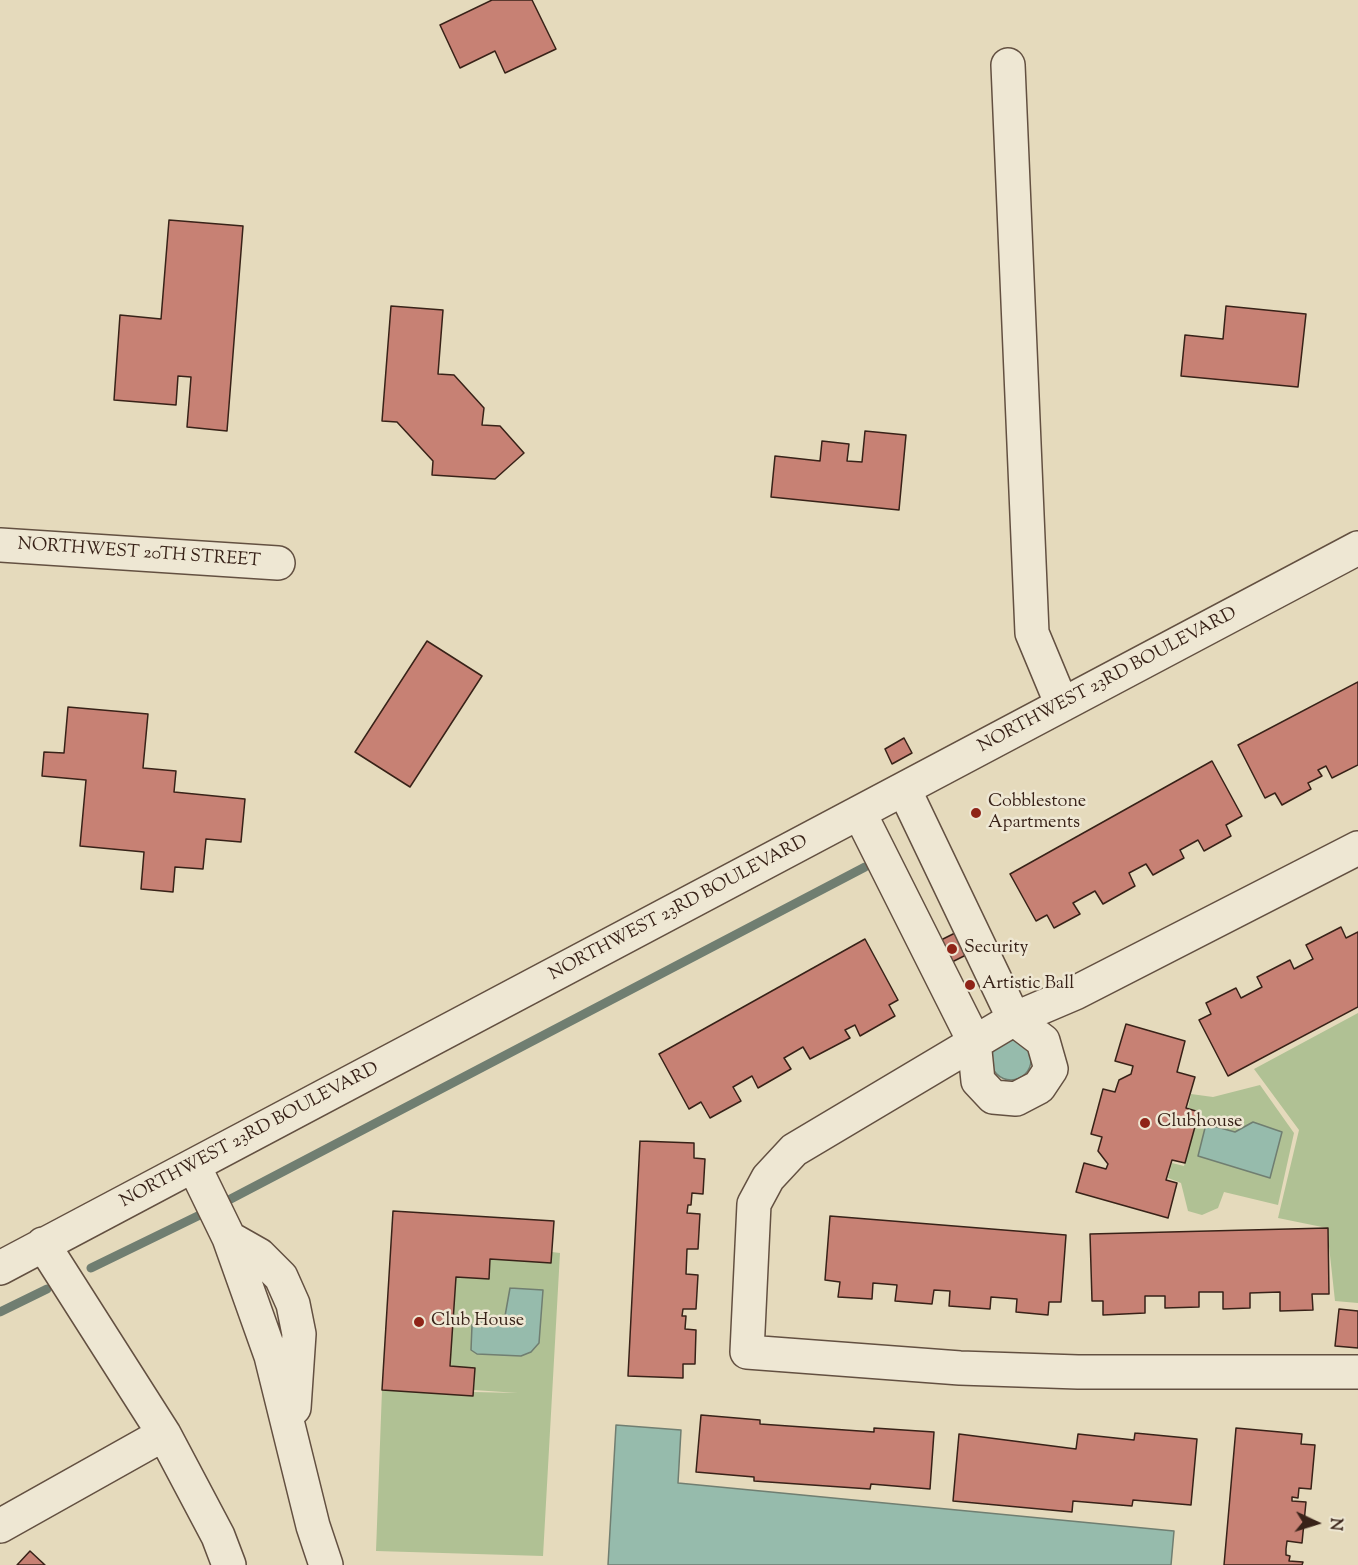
<!DOCTYPE html>
<style>
body{margin:0}
#map{position:relative;width:1358px;height:1565px;overflow:hidden;background:#e5dabc;font-family:"Sorts Mill Goudy",serif}
canvas{display:block}
.north{position:absolute;left:1286px;top:1493px;width:60px;height:60px;-webkit-text-stroke:4px #eee7d3;paint-order:stroke;rotate:94deg;font-size:16px;font-weight:700;line-height:24px;text-align:center;color:#382218}
.north::after{content:'';display:block;margin:auto;width:21px;height:27px;background:#382218;clip-path:polygon(50% 0,100% 100%,50% 72%,0 100%)}
</style>
<div id="map">
<canvas width="1358" height="1565"></canvas>
<div class="north">N</div>
</div>
<script>
const c = document.querySelector('canvas').getContext('2d');
c.lineJoin = 'round';
function fill(path, color) {
  c.fillStyle = color;
  c.fill(path, 'evenodd');
}
function shape(rows) {
  const path = new Path2D();
  for (const r of rows) {
    if (r.length === 3) {
      path.moveTo(r[0] + r[2], r[1]);
      path.arc(r[0], r[1], r[2], 0, 2 * Math.PI);
      continue;
    }
    path.moveTo(r[0], r[1]);
    for (let i = 2; i < r.length; i += 2) path.lineTo(r[i], r[i + 1]);
  }
  return path;
}
function stroke(path, color, width, dash) {
  c.strokeStyle = color;
  c.lineWidth = width;
  c.lineCap = dash ? 'butt' : 'round';
  c.setLineDash(dash || []);
  c.stroke(path);
}
function label(font, color, halo, rows, align = 'center') {
  c.font = font + ' "Sorts Mill Goudy",serif';
  c.lineWidth = 5;
  c.setLineDash([]);
  c.textBaseline = 'middle';
  c.strokeStyle = halo;
  c.fillStyle = color;
  for (const [text, x, y, turn = 0] of rows) {
    c.save();
    c.translate(x, y);
    c.rotate((+turn || 0) * Math.PI / 180);
    c.textAlign = isNaN(turn) ? turn : align;
    if (halo) c.strokeText(text, 0, 0);
    c.fillText(text, 0, 0);
    c.restore();
  }
}
fill(shape([
 [1358,1013,1358,1303,1335,1301,1327,1228,1278,1218,1299,1130,1254,1069],
 [1260,1085,1294,1133,1278,1205,1224,1192,1218,1208,1202,1215,1188,1211,1181,1183,1168,1178,1172,1163,1184,1166,1198,1111,1188,1108,1191,1094,1213,1097],
 [552,1252,560,1253,543,1556,376,1551,382,1390,518,1393,474,1390,475,1368,450,1366,456,1277,488,1279,490,1259,551,1263]
]), '#b0c194');
const water = shape([
 [1011,1060,20],
 [1253,1122,1282,1132,1270,1178,1198,1156,1206,1124,1235,1132,1253,1122],
 [510,1288,543,1290,539,1343,531,1352,521,1356,477,1354,471,1350,472,1325,477,1322,501,1321,505,1316,510,1288],
 [616,1425,681,1430,678,1483,1174,1531,1171,1565,608,1565,616,1425]
]);
fill(water, '#96bbac');
stroke(water, '#707e71', 1.5);
stroke(shape([
 [223,1203,865,867],
 [91,1268,206,1212],
 [0,1312,47,1289]
]), '#707e71', 9);
const building = shape([
 [492,0,532,0,556,49,505,73,495,51,460,68,440,25,492,0],
 [169,220,243,226,227,431,187,427,191,377,178,376,176,405,114,400,120,315,161,319,169,220],
 [391,306,443,310,438,374,454,375,484,408,482,425,500,426,524,453,495,479,432,475,433,461,397,422,382,421,391,306],
 [1226,306,1306,314,1298,387,1181,376,1185,335,1223,339,1226,306],
 [865,431,906,435,899,510,771,497,775,456,820,461,822,441,849,444,847,461,862,462,865,431],
 [427,641,482,676,410,787,355,752,427,641],
 [1358,682,1358,765,1332,778,1326,766,1318,770,1322,776,1308,783,1311,789,1282,805,1275,793,1265,798,1238,745,1358,682],
 [68,707,148,714,143,768,176,771,174,792,245,799,241,842,206,839,203,869,175,867,173,892,141,889,144,852,80,846,86,780,42,776,44,752,64,753,68,707],
 [904,738,912,753,892,764,885,749,904,738],
 [1212,761,1242,816,1226,825,1231,836,1204,851,1198,840,1180,850,1184,858,1153,875,1146,864,1129,873,1135,886,1103,904,1095,891,1073,903,1080,914,1054,928,1047,915,1036,921,1010,874,1212,761],
 [1341,927,1346,938,1358,932,1358,1007,1228,1076,1199,1020,1211,1014,1206,1003,1236,988,1241,998,1262,987,1257,977,1290,960,1294,969,1313,959,1306,945,1341,927],
 [957,932,968,954,946,965,935,943,957,932],
 [865,939,898,1000,889,1005,895,1016,860,1036,855,1025,845,1030,850,1038,810,1059,803,1047,784,1058,791,1069,758,1088,752,1076,733,1087,741,1101,710,1118,701,1102,689,1109,659,1054,865,939],
 [1126,1024,1185,1041,1177,1072,1195,1077,1186,1108,1199,1112,1185,1163,1172,1160,1166,1180,1177,1183,1168,1218,1076,1192,1084,1163,1106,1169,1108,1164,1098,1151,1102,1137,1091,1134,1103,1089,1115,1092,1119,1080,1131,1074,1133,1066,1115,1061,1126,1024],
 [640,1141,694,1143,694,1158,705,1159,703,1194,692,1193,691,1205,688,1205,687,1213,700,1214,698,1249,687,1249,686,1274,698,1275,696,1309,683,1309,682,1316,686,1316,685,1329,696,1330,695,1364,683,1364,683,1378,628,1376,640,1141],
 [393,1211,554,1221,551,1263,490,1259,489,1279,456,1277,450,1366,475,1368,473,1396,382,1390,393,1211],
 [830,1216,1066,1235,1061,1302,1049,1302,1048,1315,1016,1312,1017,1299,991,1297,990,1309,949,1306,950,1291,934,1290,932,1304,895,1301,897,1285,873,1283,872,1299,838,1297,840,1282,825,1280,830,1216],
 [1328,1228,1329,1294,1312,1294,1313,1310,1280,1311,1280,1292,1250,1293,1250,1308,1223,1309,1223,1292,1199,1292,1199,1307,1165,1308,1165,1296,1145,1296,1145,1313,1103,1315,1103,1301,1092,1301,1090,1234,1328,1228],
 [1339,1309,1358,1311,1358,1348,1335,1346,1339,1309],
 [701,1415,760,1420,760,1424,874,1432,874,1428,934,1432,930,1489,871,1484,870,1489,754,1481,754,1477,696,1472,701,1415],
 [1236,1428,1302,1434,1301,1444,1315,1445,1311,1489,1299,1488,1298,1498,1292,1497,1292,1501,1306,1502,1302,1543,1287,1541,1286,1549,1286,1555,1290,1556,1289,1561,1303,1562,1302,1565,1224,1565,1236,1428],
 [1135,1433,1197,1439,1191,1505,1133,1500,1132,1506,1073,1501,1072,1512,953,1501,959,1434,1076,1449,1078,1434,1134,1440,1135,1433],
 [30,1551,45,1565,17,1565,30,1551]
]);
fill(building, '#c78174');
stroke(building, '#382218', 1.5);
const minor = shape([
 [1008,65,1032,633,1062,705],
 [0,545,278,563],
 [860,814,974,1041,978,1081,993,1097,1016,1099,1039,1087,1051,1069,1043,1041,1014,1019,904,789],
 [1358,848,1075,993,1014,1019,794,1150,768,1178,754,1204,747,1352,960,1368,1078,1372,1358,1372],
 [194,1166,229,1238,271,1356,313,1526,326,1565],
 [229,1238,259,1255,281,1277,293,1304,299,1334,294,1408],
 [43,1244,164,1434,218,1536,229,1565],
 [0,1268,1358,548],
 [0,1526,164,1434]
]);
stroke(minor, '#635041', 36);
stroke(minor, '#eee7d3', 33);
for (const [x, y, r, color] of [
 [976,813,6,"#8f2418"],
 [952,949,6,"#8f2418"],
 [970,985,6,"#8f2418"],
 [1145,1123,6,"#8f2418"],
 [419,1322,6,"#8f2418"]
]) {
  const dot = new Path2D();
  dot.arc(x, y, r, 0, 2 * Math.PI);
  c.fillStyle = color;
  c.fill(dot);
  stroke(dot, '#eee7d3', 2);
}
label('18px', '#382218', '#eee7d3', [
 ["NORTHWEST 20TH STREET",139,554,4],
 ["NORTHWEST 23RD BOULEVARD",1108,681,-28],
 ["NORTHWEST 23RD BOULEVARD",679,909,-28],
 ["NORTHWEST 23RD BOULEVARD",250,1136,-28]
]);
label('18px', '#382218', '#eee7d3', [
 ["Cobblestone",988,803],
 ["Apartments",988,824],
 ["Security",964,949],
 ["Artistic Ball",982,985],
 ["Clubhouse",1157,1123],
 ["Club House",431,1322]
], 'left');
</script>
